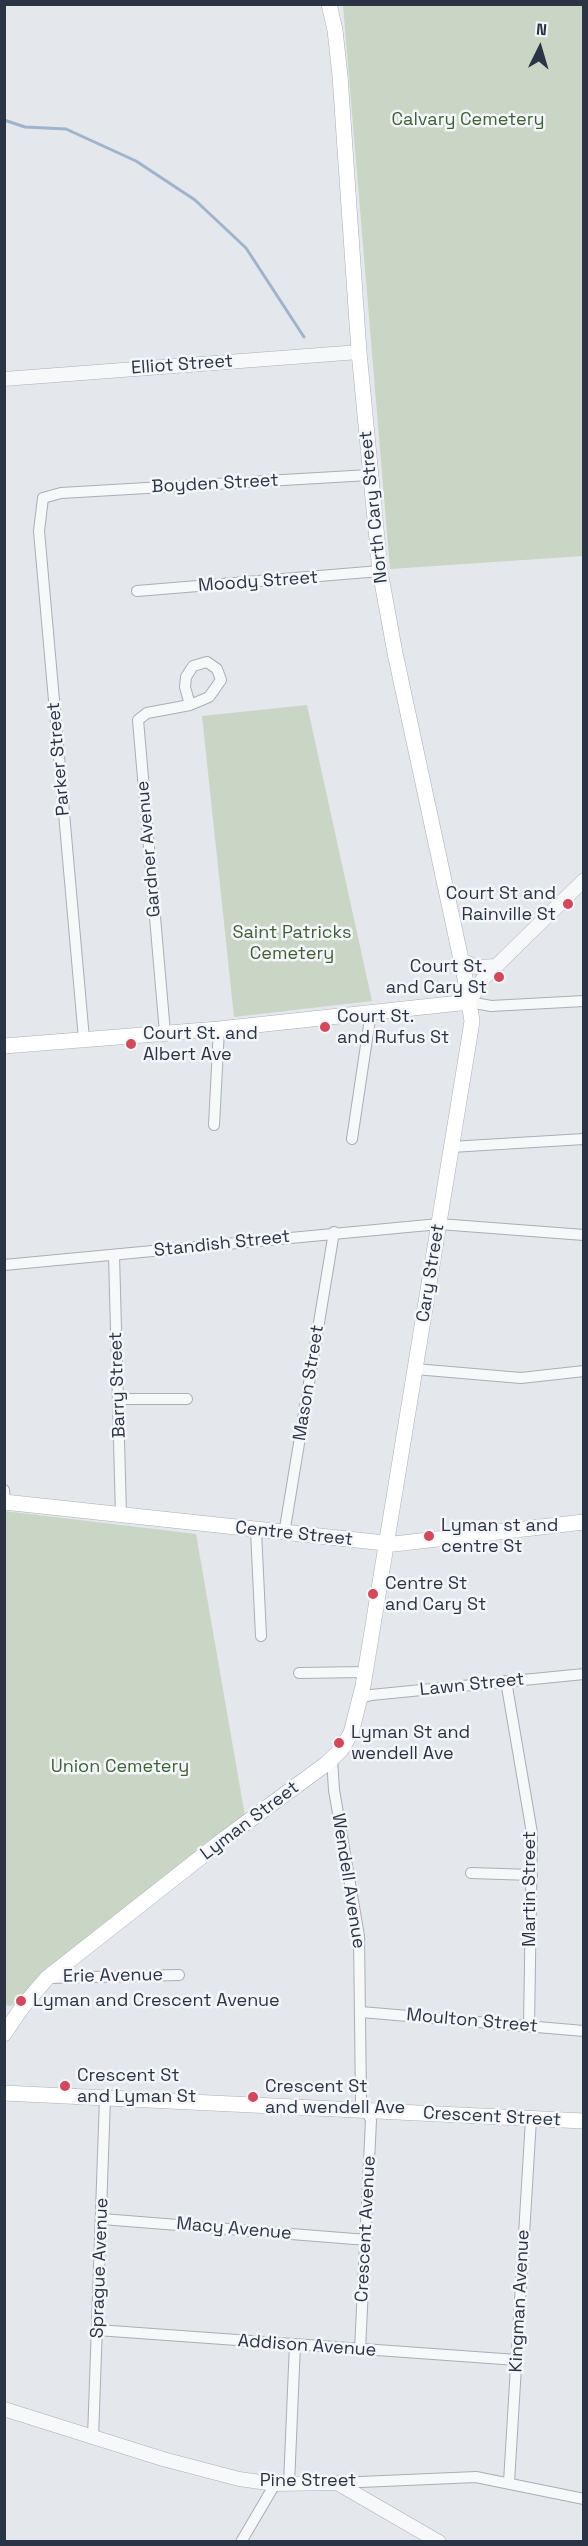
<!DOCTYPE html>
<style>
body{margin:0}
#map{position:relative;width:588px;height:2546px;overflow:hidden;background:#e4e7ec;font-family:"Space Grotesk",sans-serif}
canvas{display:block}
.frame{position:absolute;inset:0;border:6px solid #2b3445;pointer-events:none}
.north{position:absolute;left:510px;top:18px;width:60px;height:60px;-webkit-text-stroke:4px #f4f6f9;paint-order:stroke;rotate:5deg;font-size:16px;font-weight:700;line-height:24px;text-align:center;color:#2b3445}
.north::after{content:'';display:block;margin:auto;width:21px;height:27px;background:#2b3445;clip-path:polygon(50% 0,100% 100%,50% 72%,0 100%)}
</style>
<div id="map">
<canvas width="588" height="2546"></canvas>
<div class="frame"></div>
<div class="north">N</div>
</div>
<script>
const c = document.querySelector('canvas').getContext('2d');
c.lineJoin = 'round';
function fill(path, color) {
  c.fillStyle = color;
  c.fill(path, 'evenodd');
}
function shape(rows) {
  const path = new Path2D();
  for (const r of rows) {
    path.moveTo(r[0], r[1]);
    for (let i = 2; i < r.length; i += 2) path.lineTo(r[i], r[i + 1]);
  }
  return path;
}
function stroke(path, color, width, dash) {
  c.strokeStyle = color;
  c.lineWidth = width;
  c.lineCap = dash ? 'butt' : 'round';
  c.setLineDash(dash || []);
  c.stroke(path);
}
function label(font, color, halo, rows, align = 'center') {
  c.font = font + ' "Space Grotesk",sans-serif';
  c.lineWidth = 5;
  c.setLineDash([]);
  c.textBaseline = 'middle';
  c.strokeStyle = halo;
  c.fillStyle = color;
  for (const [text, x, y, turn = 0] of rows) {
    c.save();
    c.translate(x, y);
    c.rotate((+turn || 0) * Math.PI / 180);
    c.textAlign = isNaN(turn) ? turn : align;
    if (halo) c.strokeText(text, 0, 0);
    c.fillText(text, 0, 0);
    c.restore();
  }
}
fill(shape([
 [343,5,583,5,583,556,390,569],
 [307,705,372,1001,234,1017,202,716],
 [4,1511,196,1534,245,1816,91,1934,11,2006,4,2005]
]), '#c9d6c5');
stroke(shape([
 [4,120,25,127,66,129,136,161,195,200,246,248,304,337]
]), '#9fb4cc', 3);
const minor = shape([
 [137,591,380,571],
 [469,1002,491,1006,584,1001],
 [165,1033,138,720,147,713,190,705,209,697,221,680,217,669,207,662,193,666,186,677,185,687,190,705],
 [84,1039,39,531,43,498,61,493,369,475],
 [214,1125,219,1029],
 [352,1139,371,1012],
 [451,1147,584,1139],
 [114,1255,121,1515],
 [4,1265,439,1224,584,1235],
 [415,1369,521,1378,584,1371],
 [119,1399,187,1399],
 [4,1490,5,1502],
 [256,1531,261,1636],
 [284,1534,334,1232],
 [299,1673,366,1672],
 [506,1681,532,1833,529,2026],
 [361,1698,371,1695,584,1674],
 [332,1758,334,1790,359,1936,361,2101,371,2120,360,2350],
 [471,1873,532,1875],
 [48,1978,179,1975],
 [361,2012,584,2031],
 [102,2219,367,2240],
 [97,2330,517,2360],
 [93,2438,105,2098],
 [509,2482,531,2119],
 [337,2483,476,2477,584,2499],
 [289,2484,295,2344],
 [241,2542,275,2484]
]);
const tertiary = shape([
 [4,379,359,352],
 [462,960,476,967,496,966],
 [469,1002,483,979,584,880],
 [4,2409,163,2459,239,2479,275,2484,337,2483,439,2542]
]);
const secondary = shape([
 [4,1046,219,1029,469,1002],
 [4,1502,394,1544,584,1522],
 [4,2034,23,2006,47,1978,224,1839,326,1764,341,1750,351,1733,363,1686,469,1040,472,1021,465,978,395,653,380,571,359,352,340,76,335,30,329,4],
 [4,2093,584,2121]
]);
stroke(minor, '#a9aeb7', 12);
stroke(tertiary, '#a9aeb7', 15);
stroke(secondary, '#a9aeb7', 16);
stroke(minor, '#f7f8fa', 10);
stroke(tertiary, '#f7f8fa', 14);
stroke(secondary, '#fff', 15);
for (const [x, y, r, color] of [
 [568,904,6,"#d1495b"],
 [499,977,6,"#d1495b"],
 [325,1027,6,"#d1495b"],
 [131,1044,6,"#d1495b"],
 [429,1536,6,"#d1495b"],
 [373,1594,6,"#d1495b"],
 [339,1743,6,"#d1495b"],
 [21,2001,6,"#d1495b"],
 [65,2086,6,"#d1495b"],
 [253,2097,6,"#d1495b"]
]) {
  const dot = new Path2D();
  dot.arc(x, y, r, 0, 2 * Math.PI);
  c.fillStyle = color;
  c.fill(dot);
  stroke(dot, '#f4f6f9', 2);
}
label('18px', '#3f6138', '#f4f6f9', [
 ["Calvary Cemetery",468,120],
 ["Saint Patricks",292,933],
 ["Cemetery",292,954],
 ["Union Cemetery",120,1767]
]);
label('18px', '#2b3445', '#f4f6f9', [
 ["Elliot Street",182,365,-4],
 ["Boyden Street",215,484,-3],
 ["North Cary Street",374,507,-96],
 ["Moody Street",258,582,-4],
 ["Parker Street",59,759,-95],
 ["Gardner Avenue",149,849,-95],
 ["Standish Street",222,1244,-6],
 ["Cary Street",431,1273,-81],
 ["Mason Street",309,1383,-81],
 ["Barry Street",118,1385,-92],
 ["Centre Street",294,1534,6],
 ["Lawn Street",472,1685,-6],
 ["Lyman Street",250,1821,-37],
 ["Wendell Avenue",348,1881,81],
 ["Martin Street",530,1889,-90],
 ["Erie Avenue",113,1976,-1],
 ["Moulton Street",472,2021,5],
 ["Crescent Street",492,2117,3],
 ["Macy Avenue",234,2229,5],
 ["Crescent Avenue",366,2229,-87],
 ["Sprague Avenue",100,2268,-88],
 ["Kingman Avenue",520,2301,-87],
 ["Addison Avenue",307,2346,4],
 ["Pine Street",308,2481]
]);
label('18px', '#2b3445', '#f4f6f9', [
 ["Court St and",556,894,"right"],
 ["Rainville St",556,915,"right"],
 ["Court St.",487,967,"right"],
 ["and Cary St",487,988,"right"],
 ["Court St.",337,1017],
 ["and Rufus St",337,1038],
 ["Court St. and",143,1034],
 ["Albert Ave",143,1055],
 ["Lyman st and",441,1526],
 ["centre St",441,1547],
 ["Centre St",385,1584],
 ["and Cary St",385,1605],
 ["Lyman St and",351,1733],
 ["wendell Ave",351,1754],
 ["Lyman and Crescent Avenue",33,2001],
 ["Crescent St",77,2076],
 ["and Lyman St",77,2097],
 ["Crescent St",265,2087],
 ["and wendell Ave",265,2108]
], 'left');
</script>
